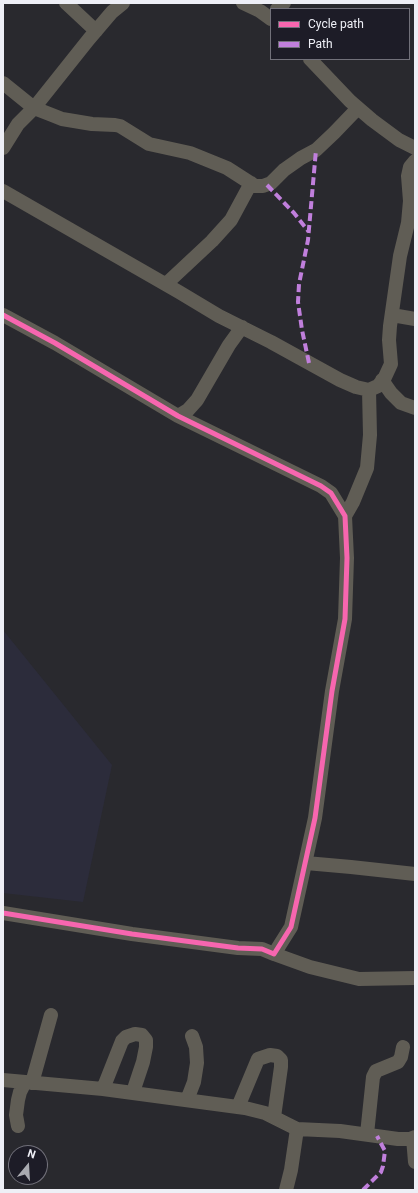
<!DOCTYPE html>
<style>
body{margin:0}
#map{position:relative;width:418px;height:1193px;overflow:hidden;background:#29292e;font-family:Roboto,sans-serif}
canvas{display:block}
.frame{position:absolute;inset:0;border:4px solid #eeeff6;pointer-events:none}
.legend{position:absolute;left:270px;top:8px;width:140px;height:52px;box-sizing:border-box;background:#1d1c27;border:1px solid #71707a;margin:0;padding:5px 7px;list-style:none;font-size:12px;color:#eeeff6}
.legend li{display:flex;align-items:center;gap:8px;height:20px}
.legend b{width:20px;border:1px solid #71707a}
.north{position:absolute;left:8px;top:1145px;width:40px;height:40px;box-sizing:border-box;background:#1d1c27;border:1px solid #71707a;border-radius:50%;rotate:18deg;font-size:11px;font-weight:700;line-height:16px;text-align:center;color:#eeeff6}
.north::after{content:'';display:block;margin:auto;width:14px;height:18px;background:#a9aab0;clip-path:polygon(50% 0,100% 100%,50% 72%,0 100%)}
</style>
<div id="map">
<canvas width="418" height="1193"></canvas>
<div class="frame"></div>
<ul class="legend">
<li><b style="height:5px;background:#f766af"></b>Cycle path</li>
<li><b style="height:5px;background:#c07fdc"></b>Path</li>
</ul>
<div class="north">N</div>
</div>
<script>
const c = document.querySelector('canvas').getContext('2d');
c.lineJoin = 'round';
function fill(path, color) {
  c.fillStyle = color;
  c.fill(path, 'evenodd');
}
function shape(rows) {
  const path = new Path2D();
  for (const r of rows) {
    path.moveTo(r[0], r[1]);
    for (let i = 2; i < r.length; i += 2) path.lineTo(r[i], r[i + 1]);
  }
  return path;
}
function stroke(path, color, width, dash) {
  c.strokeStyle = color;
  c.lineWidth = width;
  c.lineCap = dash ? 'butt' : 'round';
  c.setLineDash(dash || []);
  c.stroke(path);
}
fill(shape([
 [3,630,112,765,83,902,3,893]
]), '#2c2c3b');
stroke(shape([
 [66,3,96,31],
 [243,3,260,11,271,19],
 [277,9,284,3],
 [310,59,350,101,372,120,399,140,415,148],
 [3,83,34,108,52,115,62,119,92,124,115,125,120,126,149,144,190,153,227,168,255,186,263,186,271,183,284,170,301,158,316,150,334,133,358,108],
 [3,148,18,124,34,108,89,39,112,12,123,3],
 [3,191,179,292,219,316,271,342,340,380,356,387,369,390,378,386,385,377,391,364,389,340,390,326,400,256,408,223,410,201,408,176,410,167,415,161],
 [166,284,212,241,231,220,251,183],
 [3,315,55,343,178,416,321,486,331,493,345,516,347,558,345,619,332,691,315,818,291,927,274,954,262,949,238,948,132,934,3,913],
 [392,315,415,319],
 [382,380,391,393,401,403,415,408],
 [178,416,188,410,197,400,229,345,242,327],
 [345,516,353,502,367,468,370,435,369,390],
 [306,863,351,867,415,874],
 [274,954,310,967,359,979,415,978],
 [3,1080,103,1089,245,1108,265,1113,297,1129,340,1131,398,1139,410,1139,415,1137],
 [32,1083,51,1015],
 [103,1089,122,1041,126,1037,135,1034,142,1035,146,1040,146,1047,143,1062,133,1092],
 [187,1100,194,1082,197,1063,196,1047,192,1036],
 [238,1107,258,1059,270,1055,277,1056,281,1060,281,1067,274,1117],
 [18,1126,16,1115,18,1100,20,1092,25,1082],
 [367,1134,373,1077,376,1071,398,1062,401,1057,403,1047],
 [413,1138,415,1162],
 [286,1190,291,1170,297,1129]
]), '#605d55', 14);
stroke(shape([
 [267,185,294,213,309,232],
 [309,363,302,330,298,302,299,284,308,240,316,150],
 [363,1190,381,1172,383,1166,385,1151,377,1136]
]), '#c07fdc', 4, [8, 4]);
stroke(shape([
 [3,315,55,343,178,416,321,486,331,493,345,516,347,558,345,619,332,691,315,818,291,927,274,954,262,949,238,948,132,934,3,913]
]), '#f766af', 5);
</script>
